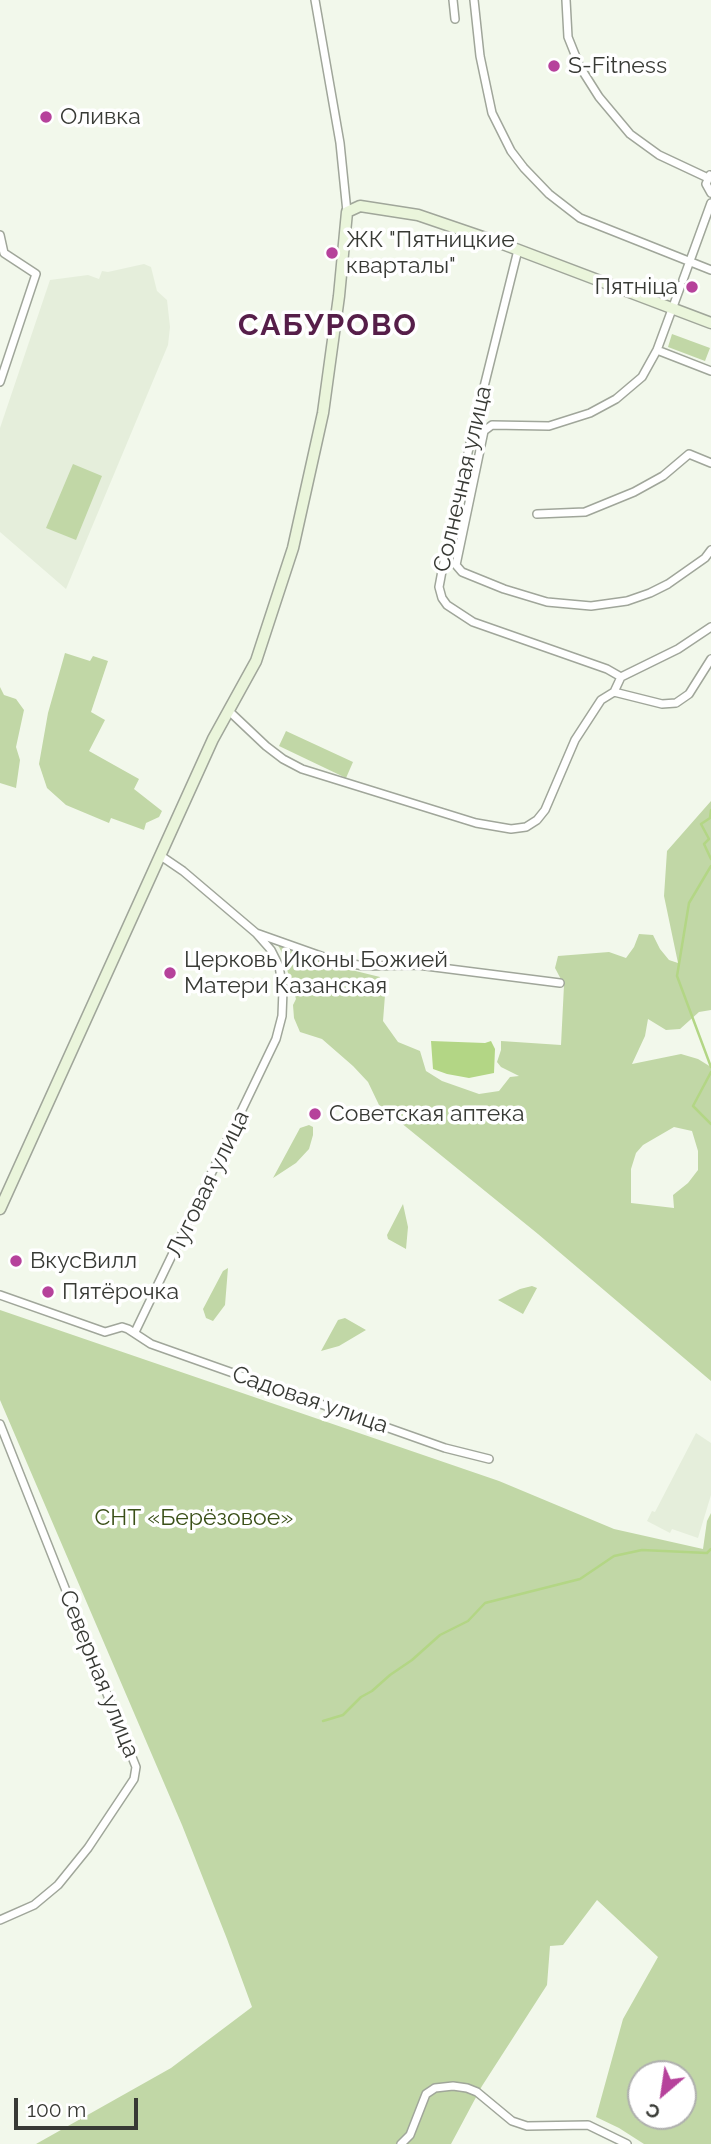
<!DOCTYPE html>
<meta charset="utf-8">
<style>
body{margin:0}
#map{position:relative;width:711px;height:2144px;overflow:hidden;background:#f2f8eb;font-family:Raleway,sans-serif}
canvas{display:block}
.north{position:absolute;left:627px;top:2060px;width:70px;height:70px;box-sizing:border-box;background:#fff;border:2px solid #afb0ae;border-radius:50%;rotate:209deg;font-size:19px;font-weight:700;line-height:28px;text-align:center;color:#383a35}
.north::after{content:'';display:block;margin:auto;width:24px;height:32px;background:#b6429b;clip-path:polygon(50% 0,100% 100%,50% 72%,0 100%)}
.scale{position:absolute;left:14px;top:2098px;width:124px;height:32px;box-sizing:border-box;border:4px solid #383a35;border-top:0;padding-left:9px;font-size:21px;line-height:24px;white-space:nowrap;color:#383a35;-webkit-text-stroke:5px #fff;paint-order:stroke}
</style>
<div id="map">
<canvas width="711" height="2144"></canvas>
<div class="north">С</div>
<div class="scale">100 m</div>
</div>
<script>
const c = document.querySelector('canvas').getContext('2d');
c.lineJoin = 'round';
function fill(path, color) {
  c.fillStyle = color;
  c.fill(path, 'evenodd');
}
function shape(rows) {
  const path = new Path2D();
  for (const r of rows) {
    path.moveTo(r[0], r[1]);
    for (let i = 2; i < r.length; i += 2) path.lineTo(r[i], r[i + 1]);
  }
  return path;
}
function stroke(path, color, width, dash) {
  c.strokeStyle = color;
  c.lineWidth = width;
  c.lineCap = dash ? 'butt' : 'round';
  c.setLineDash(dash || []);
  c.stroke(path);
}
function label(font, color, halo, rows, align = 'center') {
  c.font = font + ' Raleway,sans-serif';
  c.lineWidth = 7;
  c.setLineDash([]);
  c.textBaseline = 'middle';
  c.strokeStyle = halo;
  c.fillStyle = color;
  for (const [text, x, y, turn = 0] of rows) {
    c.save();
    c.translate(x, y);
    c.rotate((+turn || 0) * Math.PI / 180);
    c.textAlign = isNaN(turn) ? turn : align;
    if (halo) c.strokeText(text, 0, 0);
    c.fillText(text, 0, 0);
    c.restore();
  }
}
fill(shape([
 [144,264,151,267,157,291,167,300,170,327,168,345,66,589,0,532,0,428,50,280,88,275,99,279,102,271,108,272],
 [696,1433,711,1443,711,1495,698,1538,672,1529,670,1533,647,1521,652,1511,655,1512]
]), '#e5eedb');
fill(shape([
 [672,334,710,348,705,361,668,347],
 [73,464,102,476,76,540,46,528],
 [65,653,90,661,93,656,108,661,91,712,105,720,89,751,139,779,134,789,162,811,159,817,146,823,144,830,111,818,109,823,66,805,47,788,39,764,48,713],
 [0,687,4,695,16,699,24,710,16,747,20,760,16,788,0,783],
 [286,731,353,762,346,778,279,746],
 [711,801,711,1010,699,1012,680,1029,666,1030,648,1019,645,1036,632,1064,681,1054,698,1059,711,1067,711,1381,538,1234,379,1105,368,1082,353,1066,322,1039,300,1032,294,1018,293,1005,296,999,282,953,277,943,327,964,380,977,385,995,383,1021,398,1042,420,1051,426,1071,442,1081,479,1094,499,1091,510,1077,519,1076,501,1067,497,1062,501,1050,501,1041,561,1045,564,985,555,968,558,956,609,952,626,958,634,947,639,934,653,935,660,949,669,960,678,963,664,896,667,851],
 [674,1127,692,1131,698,1151,698,1170,688,1183,673,1195,674,1208,631,1203,631,1169,636,1153,643,1145],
 [309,1125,313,1127,313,1135,309,1149,296,1163,273,1178,300,1128],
 [403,1204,408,1227,406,1249,388,1239,387,1235],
 [228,1268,225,1305,213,1321,206,1318,203,1309,223,1271],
 [532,1286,537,1288,523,1314,498,1300,520,1289],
 [0,1310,499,1481,614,1529,703,1549,707,1521,711,1513,711,2144,644,2144,619,2128,596,2117,623,2019,658,1957,597,1900,563,1945,550,1946,547,1985,482,2086,451,2144,36,2144,171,2068,252,2007,227,1939,182,1825,0,1400],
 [641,2074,683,2074,683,2116,641,2116],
 [345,1318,366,1330,339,1346,321,1351,338,1320]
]), '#c1d7a6');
fill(shape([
 [431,1041,485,1043,491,1041,495,1049,494,1073,469,1078,447,1074,433,1069]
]), '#b3d685');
stroke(shape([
 [711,810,710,818,701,824,709,839,704,844,711,859],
 [711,866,689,903,677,976,711,1067],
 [711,1072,693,1106,711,1124],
 [323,1721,343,1715,361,1697,372,1691,390,1675,412,1660,440,1635,468,1621,485,1603,580,1579,614,1556,642,1550,707,1553,711,1549]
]), '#b3d685', 2.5);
const street = shape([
 [315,0,340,143,347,212],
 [453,0,455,19],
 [474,0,480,56,492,113,511,151,524,168,549,194,580,218,711,270],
 [566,0,568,37,580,67,599,97,630,134,659,155,708,178],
 [710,175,706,184,711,193],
 [0,235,4,253,36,274,0,382],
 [518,250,471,439,442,571,439,587,442,598,447,605,473,622,607,669,621,677],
 [683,280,711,203],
 [681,285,657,350,642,377,616,399,590,413,549,426,492,425,484,431,456,565,462,572,504,589,547,602,591,606,627,601,650,593,668,584,705,558,711,550],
 [657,350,711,371],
 [537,514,585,512,634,492,663,476,689,454,711,463],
 [614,692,621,677,678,649,711,627],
 [229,711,266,746,283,759,302,769,476,823,511,829,526,827,537,820,545,810,575,740,601,700,614,692,662,704,676,703,689,694,711,659],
 [161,856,183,871,256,933,335,961,364,966,418,965,560,983],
 [0,1295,105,1332,122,1327,128,1329,151,1344,445,1448,489,1459],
 [135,1332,276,1039,282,1016,283,990,279,966,271,950,256,933],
 [0,1424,136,1767,134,1779,88,1848,58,1885,34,1905,0,1920],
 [401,2144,410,2135,426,2094,435,2088,453,2086,467,2088,477,2092,512,2121,527,2126,588,2125,627,2144]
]);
const secondary = shape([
 [0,1209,213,739,256,661,293,548,323,413,339,296,347,212,360,206,418,215,500,243,711,323]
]);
stroke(street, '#a0a69a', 10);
stroke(secondary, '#a0a69a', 13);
stroke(street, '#fff', 7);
stroke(secondary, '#eaf5db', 10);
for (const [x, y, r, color] of [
 [554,66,7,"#b6429b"],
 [46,117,7,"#b6429b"],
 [332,253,7,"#b6429b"],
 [692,287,7,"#b6429b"],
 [170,973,7,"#b6429b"],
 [315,1114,7,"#b6429b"],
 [16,1261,7,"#b6429b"],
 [48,1292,7,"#b6429b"]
]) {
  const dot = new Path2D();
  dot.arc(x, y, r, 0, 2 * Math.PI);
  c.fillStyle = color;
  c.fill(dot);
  stroke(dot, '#fff', 2.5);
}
label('23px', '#383a35', '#fff', [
 ["S-Fitness",568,66],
 ["Оливка",60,117],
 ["ЖК \"Пятницкие",346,240],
 ["кварталы\"",346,266],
 ["Пятнiца",678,287,"right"],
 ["Церковь Иконы Божией",184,960],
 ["Матери Казанская",184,986],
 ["Советская аптека",329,1114],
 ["ВкусВилл",30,1261],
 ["Пятёрочка",62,1292]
], 'left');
label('23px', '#383a35', '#fff', [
 ["Солнечная улица",463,479,-77],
 ["Луговая улица",208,1184,-64],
 ["Садовая улица",310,1400,19],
 ["Северная улица",99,1674,68]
]);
label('23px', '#3a5018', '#fff', [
 ["СНТ «Берёзовое»",194,1518]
]);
c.letterSpacing = '2px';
label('bold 30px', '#561e49', '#fff', [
 ["САБУРОВО",328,326]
]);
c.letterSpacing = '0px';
</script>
